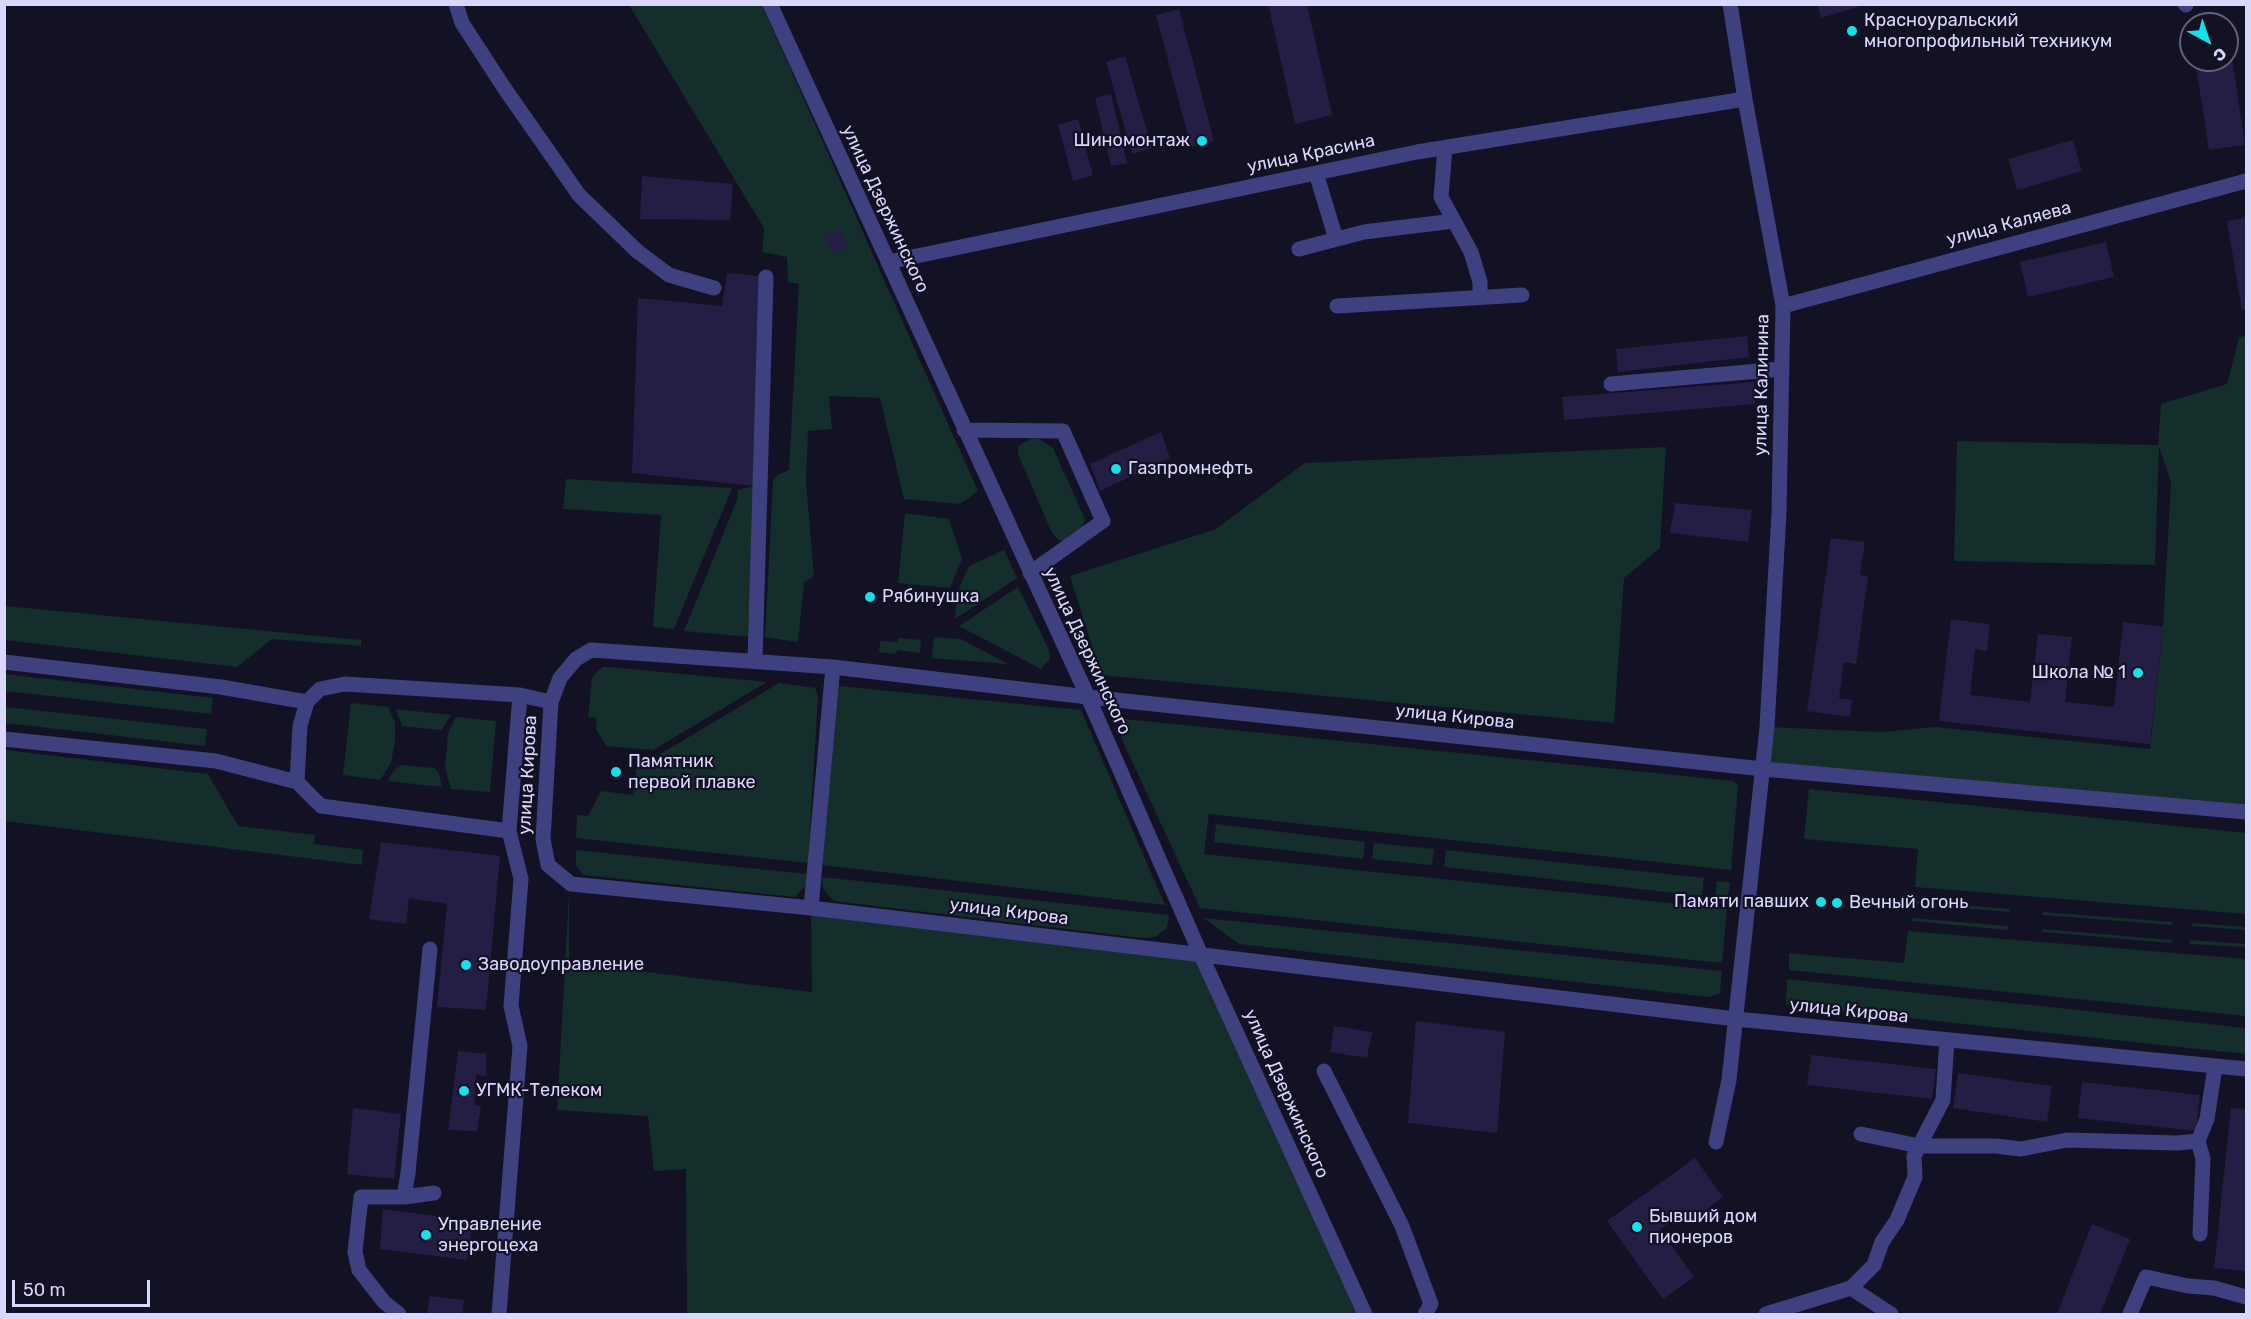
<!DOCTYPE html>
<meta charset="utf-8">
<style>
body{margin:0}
#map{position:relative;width:2251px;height:1319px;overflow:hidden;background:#131124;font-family:Rubik,sans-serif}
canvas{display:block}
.frame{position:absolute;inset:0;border:6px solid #dad7fc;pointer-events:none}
.north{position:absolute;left:2179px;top:12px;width:60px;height:60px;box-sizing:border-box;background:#131124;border:2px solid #63607a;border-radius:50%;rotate:140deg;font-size:16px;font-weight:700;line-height:24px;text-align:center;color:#dad7fc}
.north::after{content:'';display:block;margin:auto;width:21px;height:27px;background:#13e1ec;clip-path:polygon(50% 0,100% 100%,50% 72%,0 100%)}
.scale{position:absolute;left:12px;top:1280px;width:138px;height:27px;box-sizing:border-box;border:3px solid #dad7fc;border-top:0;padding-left:8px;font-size:18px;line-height:21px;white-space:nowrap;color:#dad7fc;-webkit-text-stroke:4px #131124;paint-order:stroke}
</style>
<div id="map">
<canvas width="2251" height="1319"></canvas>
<div class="frame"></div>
<div class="north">С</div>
<div class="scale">50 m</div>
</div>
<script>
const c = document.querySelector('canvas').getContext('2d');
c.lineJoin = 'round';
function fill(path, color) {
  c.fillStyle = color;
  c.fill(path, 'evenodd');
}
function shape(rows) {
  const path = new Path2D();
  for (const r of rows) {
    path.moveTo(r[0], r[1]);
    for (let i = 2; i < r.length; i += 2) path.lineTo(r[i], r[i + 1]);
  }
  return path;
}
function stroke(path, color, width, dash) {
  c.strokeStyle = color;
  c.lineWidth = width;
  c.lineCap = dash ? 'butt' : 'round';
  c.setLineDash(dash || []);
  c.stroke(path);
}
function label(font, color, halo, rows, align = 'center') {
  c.font = font + ' Rubik,sans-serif';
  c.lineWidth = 4.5;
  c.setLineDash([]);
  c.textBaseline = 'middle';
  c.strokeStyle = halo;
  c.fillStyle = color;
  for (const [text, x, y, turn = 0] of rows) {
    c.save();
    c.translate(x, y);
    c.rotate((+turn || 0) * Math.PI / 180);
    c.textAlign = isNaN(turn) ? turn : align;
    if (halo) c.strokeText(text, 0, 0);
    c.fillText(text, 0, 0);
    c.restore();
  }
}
fill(shape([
 [629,5,762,5,978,491,960,504,904,499,880,398,829,396,832,429,808,431,806,482,814,576,804,582,798,642,765,637,773,481,777,475,789,470,799,284,788,282,787,257,762,252,764,228],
 [2246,335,2246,812,1763,769,1767,727,1881,732,1935,727,2150,749,2163,627,2171,482,2159,447,2155,565,1954,561,1957,441,2158,445,2161,404,2227,384,2239,338],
 [1031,439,1039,439,1053,448,1085,519,1081,531,1070,540,1059,540,1052,533,1018,454,1018,446],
 [1666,447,1660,548,1624,578,1614,723,1101,675,1070,576,1216,529,1305,463],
 [566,479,732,488,674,629,653,627,661,515,563,509],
 [754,486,751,637,684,631,737,500,738,490],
 [905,513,949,519,962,559,950,588,898,583],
 [1004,550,1017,578,955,619,957,593,969,566],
 [1018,587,1049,650,1050,659,1041,669,959,626],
 [5,606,361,640,361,646,272,639,237,667,5,640],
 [934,637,961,639,1008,664,932,658],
 [898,638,921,640,920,653,897,650,896,654,879,652,880,641,897,642],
 [603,667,609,667,767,682,653,750,606,746,596,729,597,718,588,717,592,679,594,674],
 [5,674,213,698,211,714,5,691],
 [779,683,815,688,818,697,808,863,576,838,577,815,588,816,601,791,633,795,637,765,655,767,657,756],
 [839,686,1081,710,1165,905,822,865],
 [351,703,388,707,395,723,395,741,391,763,380,780,343,775],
 [5,707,207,729,205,746,5,723],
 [396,709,451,715,442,730,402,726],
 [456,717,496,721,490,792,451,789,445,768,448,733],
 [1125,719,1734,781,1738,786,1731,870,1209,814,1204,854,1727,909,1722,963,1200,908,1117,729],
 [5,750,208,774,238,826,315,835,314,844,363,850,362,865,5,821],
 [402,765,434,768,439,773,442,787,387,781,395,769],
 [1809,789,2246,833,2246,914,1915,887,1918,849,1804,839],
 [1216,824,1365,842,1363,859,1214,842],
 [1374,843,1434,849,1432,865,1372,859],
 [576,850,806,874,806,885,795,897,584,875,576,866],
 [1446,850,1704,878,1702,896,1444,867],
 [822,877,1169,915,1167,928,1155,937,1142,938,834,901,823,889],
 [1717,881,1730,882,1728,898,1715,897],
 [569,893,569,960,588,965,812,992,811,908,1201,955,1365,1314,687,1314,686,1169,654,1171,648,1116,557,1110],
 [1913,901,2010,909,2009,912,1913,904],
 [2043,912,2173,922,2172,925,2043,915],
 [1204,918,1722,971,1720,993,1709,997,1239,944],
 [1912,918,2008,926,2008,930,1912,921],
 [2193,923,2246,927,2246,930,2192,926],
 [2042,929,2172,940,2171,943,2042,932],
 [1908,931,2246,959,2246,1016,1789,970,1789,953,1904,963],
 [2190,940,2246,944,2246,947,2190,944],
 [1787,979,2246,1028,2246,1054,1786,1005]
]), '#142e2c');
fill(shape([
 [1268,4,1307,4,1332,115,1295,124],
 [1817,4,1864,4,1864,5,1821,18],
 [1179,9,1214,141,1191,147,1156,15],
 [2227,52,2231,52,2245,145,2209,150,2195,60,2227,60],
 [1125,56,1152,148,1132,154,1106,62],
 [1111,94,1127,163,1111,166,1095,98],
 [1078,119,1093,175,1073,181,1058,125],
 [2073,140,2082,171,2017,190,2008,159],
 [642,176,733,184,730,220,640,219],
 [2246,218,2246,310,2242,310,2227,221],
 [842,230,849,248,833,254,826,235],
 [2106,242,2114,277,2028,297,2020,262],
 [727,273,760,276,754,486,632,473,638,298,722,306],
 [1747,336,1749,357,1618,372,1616,349],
 [1754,382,1755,404,1564,420,1562,397],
 [1161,432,1170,458,1100,491,1090,464],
 [1675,503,1752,510,1748,542,1670,533],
 [1831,538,1865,542,1860,575,1868,576,1856,664,1844,662,1839,698,1852,700,1850,717,1807,711],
 [1951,619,1990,624,1987,651,1975,649,1970,695,2030,702,2038,634,2072,637,2065,702,2114,707,2123,622,2163,627,2150,744,1939,721],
 [381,842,500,856,486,1010,437,1007,447,904,409,898,406,924,369,919],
 [1416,1021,1505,1032,1497,1133,1408,1123],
 [1334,1026,1372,1032,1367,1058,1330,1052],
 [458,1051,486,1054,486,1076,476,1075,474,1105,481,1106,477,1131,448,1130],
 [1811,1055,1936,1069,1932,1099,1807,1085],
 [1958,1073,2052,1086,2047,1122,1953,1108],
 [2082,1082,2200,1095,2196,1131,2078,1118],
 [353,1108,401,1114,394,1179,347,1174],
 [2231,1108,2246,1109,2246,1271,2214,1268],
 [1695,1158,1723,1197,1687,1224,1680,1215,1660,1229,1694,1277,1663,1299,1607,1221],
 [383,1209,473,1221,467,1260,380,1249],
 [2092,1224,2130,1239,2100,1314,2057,1314],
 [430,1296,464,1300,462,1314,427,1314]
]), '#241e44');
stroke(shape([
 [456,4,462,23,505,89,579,195,637,251,669,275,714,288],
 [770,4,1088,697,1201,955,1365,1314],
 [2185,4,2186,5],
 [1445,148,1441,197,1471,252,1480,282,1480,297],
 [1316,173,1336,239],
 [1299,249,1364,232,1454,221],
 [888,262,1417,152,1745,99],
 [1337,306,1522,295],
 [1783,306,2246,181],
 [1611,384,1782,369],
 [964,430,1063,431,1103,521,1030,573],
 [755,661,766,277],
 [4,662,221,687,307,702],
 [520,695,509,831,321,806,297,782,300,726,307,702,320,689,345,684,520,695,551,702],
 [4,739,216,761,297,782],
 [2246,812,1763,769,1088,697,833,667,591,650,576,659,560,678,551,702,543,839,548,865,571,884,811,908,1736,1019,2246,1069],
 [811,908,833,667],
 [1324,1071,1402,1226,1431,1304,1425,1314],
 [1861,1134,1919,1146,1996,1146,2021,1149,2067,1140,2177,1143,2198,1141,2207,1119,2215,1067],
 [2198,1141,2203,1159,2200,1234],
 [1716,1142,1729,1080,1767,727,1779,512,1783,306,1745,99,1730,4],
 [404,1197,408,1173,430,949],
 [1851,1288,1874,1265,1882,1242,1897,1220,1915,1177,1914,1156,1943,1100,1947,1040],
 [399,1314,384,1302,359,1270,355,1252,361,1197,404,1197,434,1193],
 [499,1314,520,1046,511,1006,521,879,509,831],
 [1766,1314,1851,1288,1891,1314],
 [2130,1314,2146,1277,2188,1286,2214,1288,2246,1297]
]), '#3f407f', 15);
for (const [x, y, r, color] of [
 [1852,31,6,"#13e1ec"],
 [1202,141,6,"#13e1ec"],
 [1116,469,6,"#13e1ec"],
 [870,597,6,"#13e1ec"],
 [2138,673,6,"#13e1ec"],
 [616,772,6,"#13e1ec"],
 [1821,902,6,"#13e1ec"],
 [1837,903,6,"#13e1ec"],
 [466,965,6,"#13e1ec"],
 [464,1091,6,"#13e1ec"],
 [1637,1227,6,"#13e1ec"],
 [426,1235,6,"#13e1ec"]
]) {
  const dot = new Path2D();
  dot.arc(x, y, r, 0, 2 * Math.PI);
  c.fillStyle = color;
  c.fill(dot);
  stroke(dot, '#131124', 2);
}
label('18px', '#dad7fc', '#131124', [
 ["Красноуральский",1864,21],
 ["многопрофильный техникум",1864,42],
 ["Шиномонтаж",1190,141,"right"],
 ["Газпромнефть",1128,469],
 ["Рябинушка",882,597],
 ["Школа № 1",2126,673,"right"],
 ["Памятник",628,762],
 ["первой плавке",628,783],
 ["Памяти павших",1809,902,"right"],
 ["Вечный огонь",1849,903],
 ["Заводоуправление",478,965],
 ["УГМК-Телеком",476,1091],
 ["Бывший дом",1649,1217],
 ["пионеров",1649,1238],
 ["Управление",438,1225],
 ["энергоцеха",438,1246]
], 'left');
label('18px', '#dad7fc', '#131124', [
 ["улица Красина",1311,154,-12],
 ["улица Дзержинского",885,209,65],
 ["улица Каляева",2009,224,-15],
 ["улица Калинина",1762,385,-89],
 ["улица Дзержинского",1087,651,65],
 ["улица Кирова",1455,717,6],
 ["улица Кирова",528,775,-87],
 ["улица Кирова",1009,912,7],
 ["улица Кирова",1849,1011,6],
 ["улица Дзержинского",1286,1094,66]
]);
</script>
